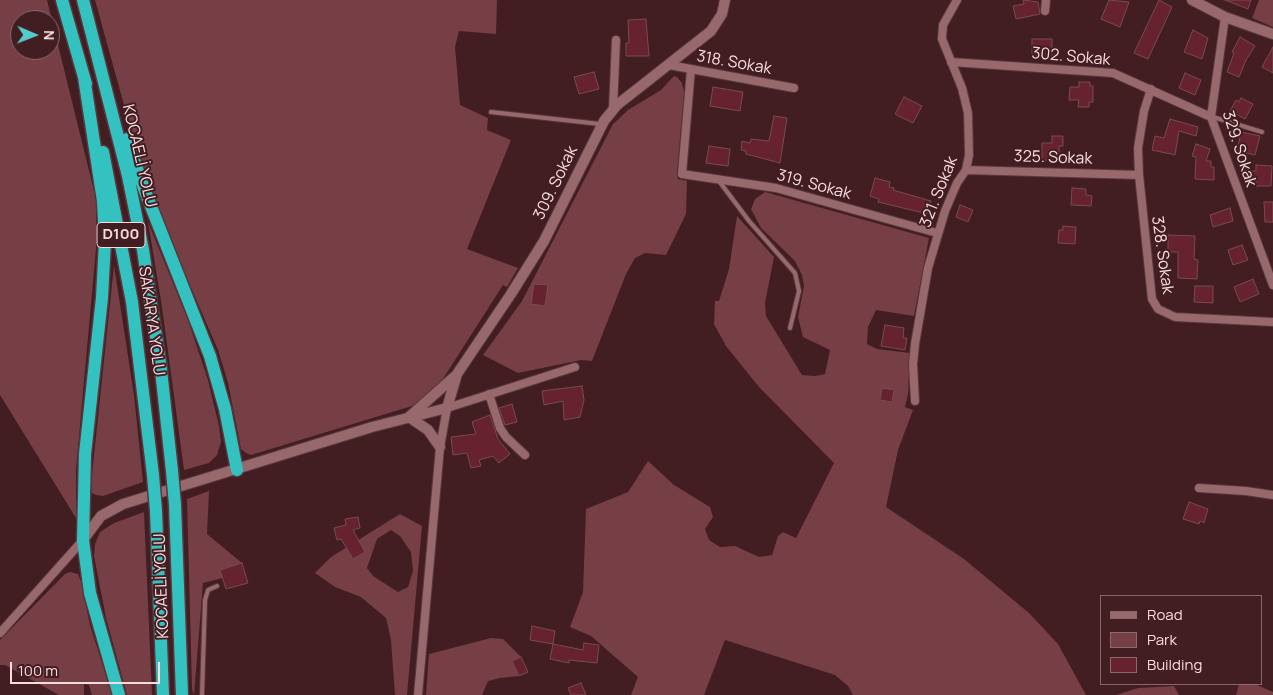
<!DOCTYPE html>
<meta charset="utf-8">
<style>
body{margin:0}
#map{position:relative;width:1273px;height:695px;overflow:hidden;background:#421d22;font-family:Manrope,sans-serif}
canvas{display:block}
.legend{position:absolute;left:1100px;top:595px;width:162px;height:90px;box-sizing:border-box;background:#421d22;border:1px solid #8a696d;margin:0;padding:6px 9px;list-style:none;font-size:15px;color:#f7dcde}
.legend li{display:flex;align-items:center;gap:10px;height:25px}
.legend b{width:25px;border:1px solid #8a696d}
.north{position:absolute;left:10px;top:10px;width:50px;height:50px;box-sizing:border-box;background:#421d22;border:1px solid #8a696d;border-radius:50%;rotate:91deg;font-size:14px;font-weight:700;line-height:20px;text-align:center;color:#f7dcde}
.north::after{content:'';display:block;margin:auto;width:18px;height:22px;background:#53cdcb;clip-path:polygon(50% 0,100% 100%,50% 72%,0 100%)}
.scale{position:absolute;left:10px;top:662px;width:150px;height:22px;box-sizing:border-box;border:2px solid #f7dcde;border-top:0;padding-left:6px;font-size:15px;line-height:18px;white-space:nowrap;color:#f7dcde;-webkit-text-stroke:4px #421d22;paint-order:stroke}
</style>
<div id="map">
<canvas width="1273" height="695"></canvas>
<ul class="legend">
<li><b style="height:6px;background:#97696d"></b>Road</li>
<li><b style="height:14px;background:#763e45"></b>Park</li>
<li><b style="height:14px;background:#66222e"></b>Building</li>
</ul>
<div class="north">N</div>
<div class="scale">100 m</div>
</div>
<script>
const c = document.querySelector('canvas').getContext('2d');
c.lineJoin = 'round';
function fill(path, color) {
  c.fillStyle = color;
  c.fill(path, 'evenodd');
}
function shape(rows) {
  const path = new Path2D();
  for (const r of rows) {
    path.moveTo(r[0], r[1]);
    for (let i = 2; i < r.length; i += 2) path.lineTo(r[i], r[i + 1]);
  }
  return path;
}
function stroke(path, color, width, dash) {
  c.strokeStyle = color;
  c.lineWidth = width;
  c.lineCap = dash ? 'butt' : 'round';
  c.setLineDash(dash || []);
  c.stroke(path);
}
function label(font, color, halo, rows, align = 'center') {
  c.font = font + ' Manrope,sans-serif';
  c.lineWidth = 4;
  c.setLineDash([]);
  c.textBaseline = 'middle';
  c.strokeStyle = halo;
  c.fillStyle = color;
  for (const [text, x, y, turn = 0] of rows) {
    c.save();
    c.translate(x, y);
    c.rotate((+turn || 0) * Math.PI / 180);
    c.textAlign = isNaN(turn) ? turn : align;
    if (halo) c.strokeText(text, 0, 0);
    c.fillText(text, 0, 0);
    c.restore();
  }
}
fill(shape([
 [0,0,47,0,96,199,96,249,76,470,76,518,0,395],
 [20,20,50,20,50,50,20,50],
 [95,0,497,0,496,34,459,31,455,47,460,105,488,118,487,130,511,140,467,249,518,268,507,287,503,285,441,382,426,397,412,406,251,455,246,453,241,449,228,383,218,350,158,211,127,116],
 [1259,0,1273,0,1273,27,1252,18],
 [674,76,677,77,682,83,684,92,677,174,678,179,687,181,686,214,666,255,645,253,635,258,626,274,592,361,581,360,518,373,483,355,522,301,613,124,628,110,661,90],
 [765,192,929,238,914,316,876,310,868,327,867,344,877,349,910,353,908,394,905,407,913,410,898,450,886,507,964,559,1029,613,1058,644,1086,695,853,695,848,686,835,675,725,640,704,695,631,695,638,677,591,636,570,627,583,592,586,509,628,492,648,461,674,485,710,507,713,517,705,529,709,540,720,547,735,546,759,557,772,555,778,536,783,532,796,538,834,463,759,387,726,346,714,324,715,301,719,301,729,269,737,216,774,257,765,303,766,316,802,375,815,376,825,374,830,350,803,337,798,317,804,286,802,275,795,261,761,228,751,209,755,199],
 [148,222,188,320,208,380,219,426,221,442,217,455,209,463,184,470,162,307],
 [114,265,134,395,143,482,103,496,96,495,92,493,91,484],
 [209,491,207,534,242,563,221,570,223,578,203,583,194,695,192,689,187,499],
 [144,512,152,695,127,695,106,618,94,556,95,544,100,532,114,523],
 [400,514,422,526,407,695,395,695,391,640,386,618,361,597,335,587,315,573,331,557],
 [391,530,400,536,411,552,413,571,408,587,398,592,373,576,367,568,377,539],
 [70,572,78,574,81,582,90,625,112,695,92,695,89,685,84,684,84,695,59,695,5,665,0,665,0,640,65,574],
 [491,638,503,639,521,657,512,661,519,676,500,678,488,681,482,695,426,695,429,654],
 [1239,684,1255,684,1273,692,1273,695,1236,695],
 [1174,686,1179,695,1116,695,1138,688]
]), '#763e45');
const building = shape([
 [1023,0,1038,2,1040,14,1016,19,1013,6,1024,4,1023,0],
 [1109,0,1129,2,1120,27,1101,19,1109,0],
 [1159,0,1172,7,1148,59,1134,53,1159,0],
 [1225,0,1251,0,1248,9,1225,0],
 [646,19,649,56,626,56,626,43,629,43,628,20,646,19],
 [1193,30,1208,38,1202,59,1184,52,1193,30],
 [1240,37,1255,46,1246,60,1239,77,1227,72,1234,53,1232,52,1240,37],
 [1032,39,1052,39,1052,57,1032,56,1032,39],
 [1273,47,1273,73,1262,67,1273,47],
 [594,72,599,89,579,94,574,77,594,72],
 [1185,73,1201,80,1195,95,1179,88,1185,73],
 [1079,82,1090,82,1090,86,1093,86,1093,102,1089,102,1089,107,1078,107,1079,100,1069,100,1070,87,1079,87,1079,82],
 [713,87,743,92,740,111,710,106,713,87],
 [904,97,922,106,913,123,895,114,904,97],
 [1241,98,1253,104,1245,119,1230,111,1236,100,1239,102,1241,98],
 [774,116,787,118,780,163,746,154,746,151,741,150,742,141,750,143,751,139,769,141,774,116],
 [1170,119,1198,127,1196,136,1179,131,1175,155,1152,150,1155,136,1164,138,1170,119],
 [1241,132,1260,136,1255,155,1237,151,1241,132],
 [1052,136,1063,136,1063,146,1059,146,1059,160,1042,160,1042,143,1052,143,1052,136],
 [1196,144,1210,149,1206,161,1211,161,1211,167,1214,167,1214,180,1195,179,1196,157,1192,156,1196,144],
 [709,146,730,149,728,166,706,163,709,146],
 [1256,165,1272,166,1271,186,1256,186,1256,181,1252,181,1252,171,1256,171,1256,165],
 [875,178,890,182,889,187,894,188,893,190,931,201,928,214,878,202,879,199,870,196,875,178],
 [1072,188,1086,189,1086,195,1092,196,1091,206,1071,205,1072,188],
 [1264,202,1273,202,1273,222,1265,222,1264,202],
 [960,205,973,210,968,222,956,217,960,205],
 [1230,208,1233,221,1213,227,1210,215,1230,208],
 [1063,226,1076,227,1075,244,1058,243,1059,230,1063,230,1063,226],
 [1168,235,1195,236,1194,259,1198,260,1197,279,1178,278,1178,252,1168,252,1168,235],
 [1242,245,1248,260,1233,265,1228,250,1242,245],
 [1253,279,1259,294,1240,302,1234,287,1253,279],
 [534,284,548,285,545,306,531,304,534,284],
 [1195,286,1213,286,1213,303,1194,302,1195,286],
 [885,325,904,328,903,338,907,338,905,350,881,346,885,325],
 [582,386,584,400,580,417,564,420,563,401,544,405,542,391,582,386],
 [882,388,894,390,892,402,880,400,882,388],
 [512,404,517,422,505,425,499,408,512,404],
 [490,415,498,439,510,454,499,463,493,456,479,460,481,466,471,468,467,453,453,455,451,437,476,434,472,422,490,415],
 [1189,502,1208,509,1204,523,1200,521,1199,524,1183,519,1189,502],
 [358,517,360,528,353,530,365,552,353,559,341,539,337,540,334,528,346,525,345,519,358,517],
 [242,563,248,583,226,589,220,570,242,563],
 [532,626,555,631,553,644,530,640,532,626],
 [584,643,599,645,597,663,569,660,569,663,550,659,553,644,583,650,584,643],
 [521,657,528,672,519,676,512,661,521,657],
 [581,683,586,695,571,695,568,688,581,683]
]);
fill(building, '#66222e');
stroke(building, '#774c50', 1);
const service = shape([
 [491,112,600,124],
 [1213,117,1262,132],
 [719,181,749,221,795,273,799,291,790,328],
 [202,695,205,600,208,590,217,586]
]);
const minor = shape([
 [1045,11,1046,0],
 [1225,17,1211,117,1273,285],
 [951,62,1113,73,1211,117],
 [669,65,794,88],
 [691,69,682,174,776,188,937,233],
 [1151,89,1144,111,1138,148,1139,175,1152,299,1158,309,1175,317,1273,322],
 [613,109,616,40],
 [966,170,1139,175],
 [489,394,500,428,506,437,525,455],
 [915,401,913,364,915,344,928,268,945,211,957,183,966,170,969,155,968,113,962,88,942,39,943,25,957,0],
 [1199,488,1246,491,1273,495],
 [0,633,83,540],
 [418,695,440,447,447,408,575,367]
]);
const tertiary = shape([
 [1192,0,1225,17,1273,34],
 [440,447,428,430,409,417,454,377],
 [83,540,101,516,123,504,372,427,447,408,457,374,511,294,544,241,604,121,617,105,711,31,722,14,725,0]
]);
const trunk = shape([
 [62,0,86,84],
 [83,0,128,176,143,250,161,370,172,471],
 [84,77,103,201,105,241,102,298,85,454,83,540,90,593,119,695],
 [127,139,143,186,210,356,225,409,237,470],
 [103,152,132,302,153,475],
 [175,505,182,695],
 [156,511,163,695]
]);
stroke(service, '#59393e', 6);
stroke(minor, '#59393e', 10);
stroke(tertiary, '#59393e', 12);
stroke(trunk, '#59393e', 15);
stroke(service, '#97696d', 4);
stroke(minor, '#97696d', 8);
stroke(tertiary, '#97696d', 10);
stroke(trunk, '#34c2c0', 12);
const trunkBridge = shape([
 [172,471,175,505],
 [153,475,156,511]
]);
stroke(trunkBridge, '#59393e', 15, []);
stroke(trunkBridge, '#34c2c0', 12);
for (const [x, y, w] of [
 [121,235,48]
]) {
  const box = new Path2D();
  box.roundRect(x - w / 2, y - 12.5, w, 25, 4);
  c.fillStyle = '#421d22';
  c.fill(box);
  stroke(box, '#f7dcde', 1);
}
label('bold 15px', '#f7dcde', null, [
 ["D100",121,235]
]);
label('16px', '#f7dcde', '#421d22', [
 ["302. Sokak",1071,57,5],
 ["318. Sokak",734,63,10],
 ["329. Sokak",1239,149,72],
 ["KOCAELİ YOLU",139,156,77],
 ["325. Sokak",1053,158,2],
 ["309. Sokak",556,183,-64],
 ["319. Sokak",814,185,15],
 ["321. Sokak",939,192,-68],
 ["328. Sokak",1162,255,82],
 ["SAKARYA YOLU",151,321,82],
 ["KOCAELİ YOLU",162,586,-92]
]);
</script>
